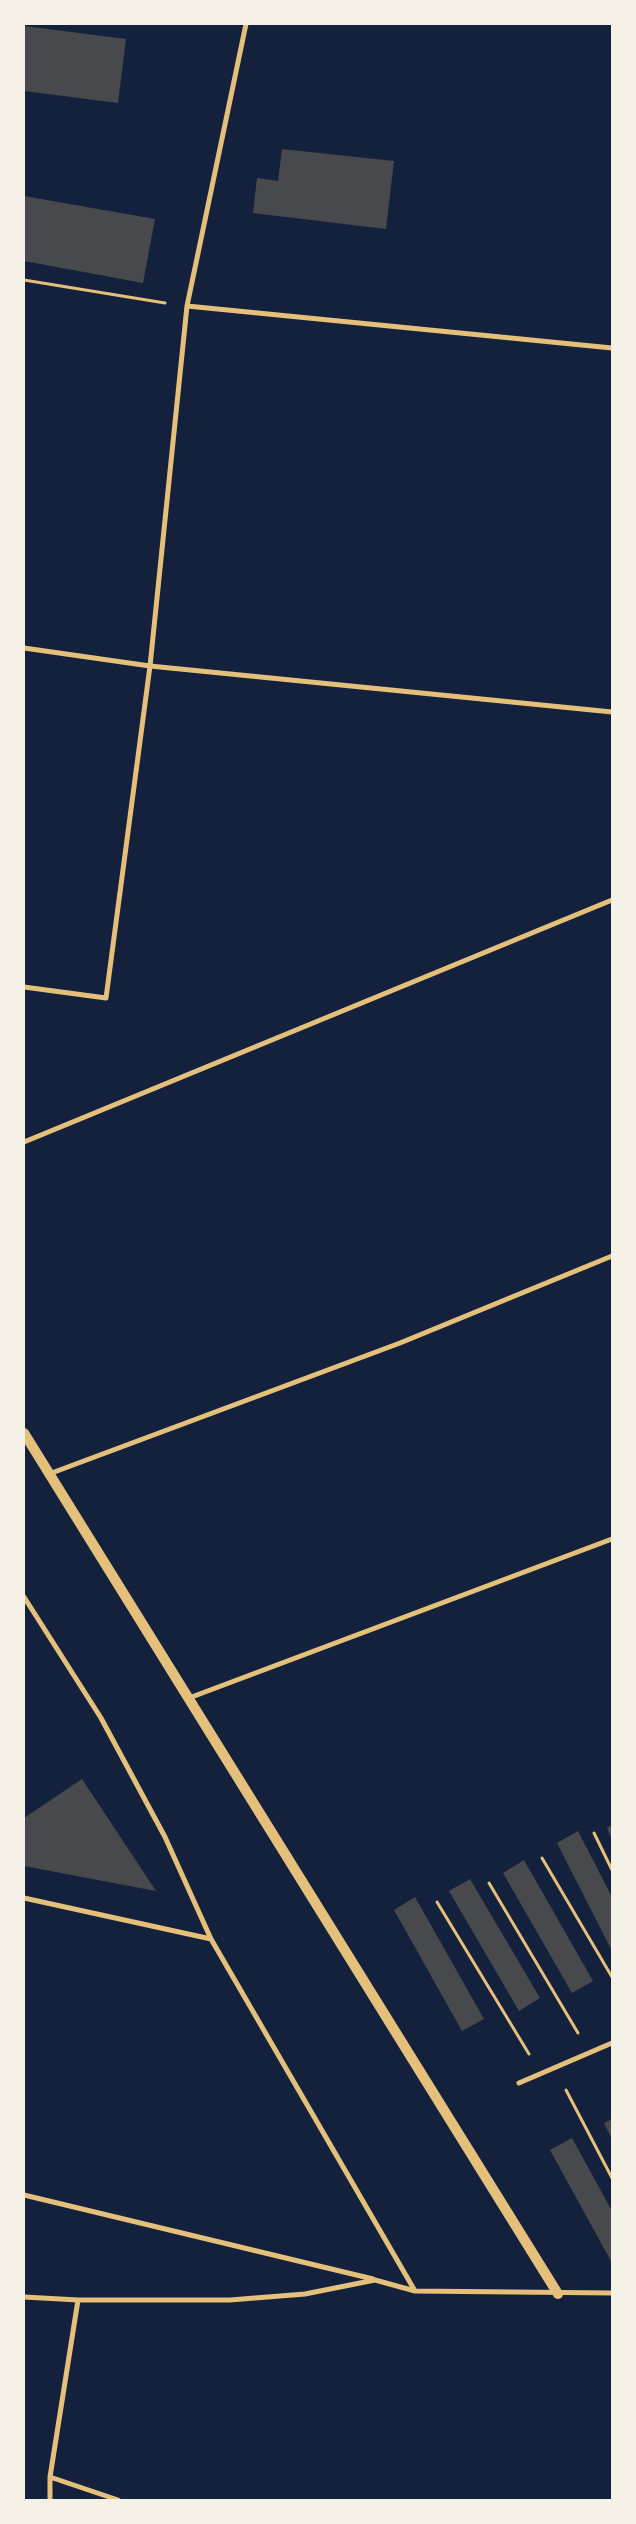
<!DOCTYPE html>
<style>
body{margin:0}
#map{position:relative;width:636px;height:2524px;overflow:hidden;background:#14213d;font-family:Barlow,sans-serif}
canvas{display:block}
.frame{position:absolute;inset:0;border:25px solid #f6f1e7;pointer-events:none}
</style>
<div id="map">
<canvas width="636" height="2524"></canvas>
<div class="frame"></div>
</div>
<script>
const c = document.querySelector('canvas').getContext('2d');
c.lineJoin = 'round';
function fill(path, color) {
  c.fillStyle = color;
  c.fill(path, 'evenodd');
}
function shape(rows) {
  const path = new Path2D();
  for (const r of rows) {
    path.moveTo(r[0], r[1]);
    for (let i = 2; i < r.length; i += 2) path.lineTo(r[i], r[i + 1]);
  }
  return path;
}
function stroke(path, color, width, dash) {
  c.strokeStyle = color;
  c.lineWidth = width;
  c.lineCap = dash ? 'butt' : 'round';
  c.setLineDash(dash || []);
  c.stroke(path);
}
fill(shape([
 [24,26,126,39,118,103,24,91],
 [282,149,394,161,386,229,253,213,257,178,278,181],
 [24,196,155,219,143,283,24,261],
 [82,1779,156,1891,24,1866,24,1818],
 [612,1825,612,1840,607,1828],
 [578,1831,612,1897,612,1951,557,1843],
 [524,1860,593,1981,572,1993,503,1873],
 [470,1879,540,1998,519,2011,449,1891],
 [415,1897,484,2019,462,2031,394,1910],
 [612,2119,612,2139,604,2123],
 [572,2138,612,2211,612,2263,550,2150]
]), '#48494c');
stroke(shape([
 [24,280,165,303],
 [594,1833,612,1870],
 [542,1858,612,1977],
 [489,1883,578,2033],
 [437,1902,529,2054],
 [566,2090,612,2178]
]), '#e5c07b', 3);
stroke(shape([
 [187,306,612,348],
 [24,648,150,666,612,712],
 [24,987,106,998,150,666,187,306,246,24],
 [24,1142,612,900],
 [49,1474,400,1343,612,1256],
 [24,1597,101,1718,165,1837,211,1939,415,2291],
 [189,1698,612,1539],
 [24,1898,211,1939],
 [519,2083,612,2043],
 [24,2195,373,2279],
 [24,2297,78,2300,230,2300,305,2294,375,2280,415,2291,612,2293],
 [50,2477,118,2500],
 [50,2500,50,2477,78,2300]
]), '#e5c07b', 5);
stroke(shape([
 [24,1433,558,2294]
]), '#e5c07b', 10);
</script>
